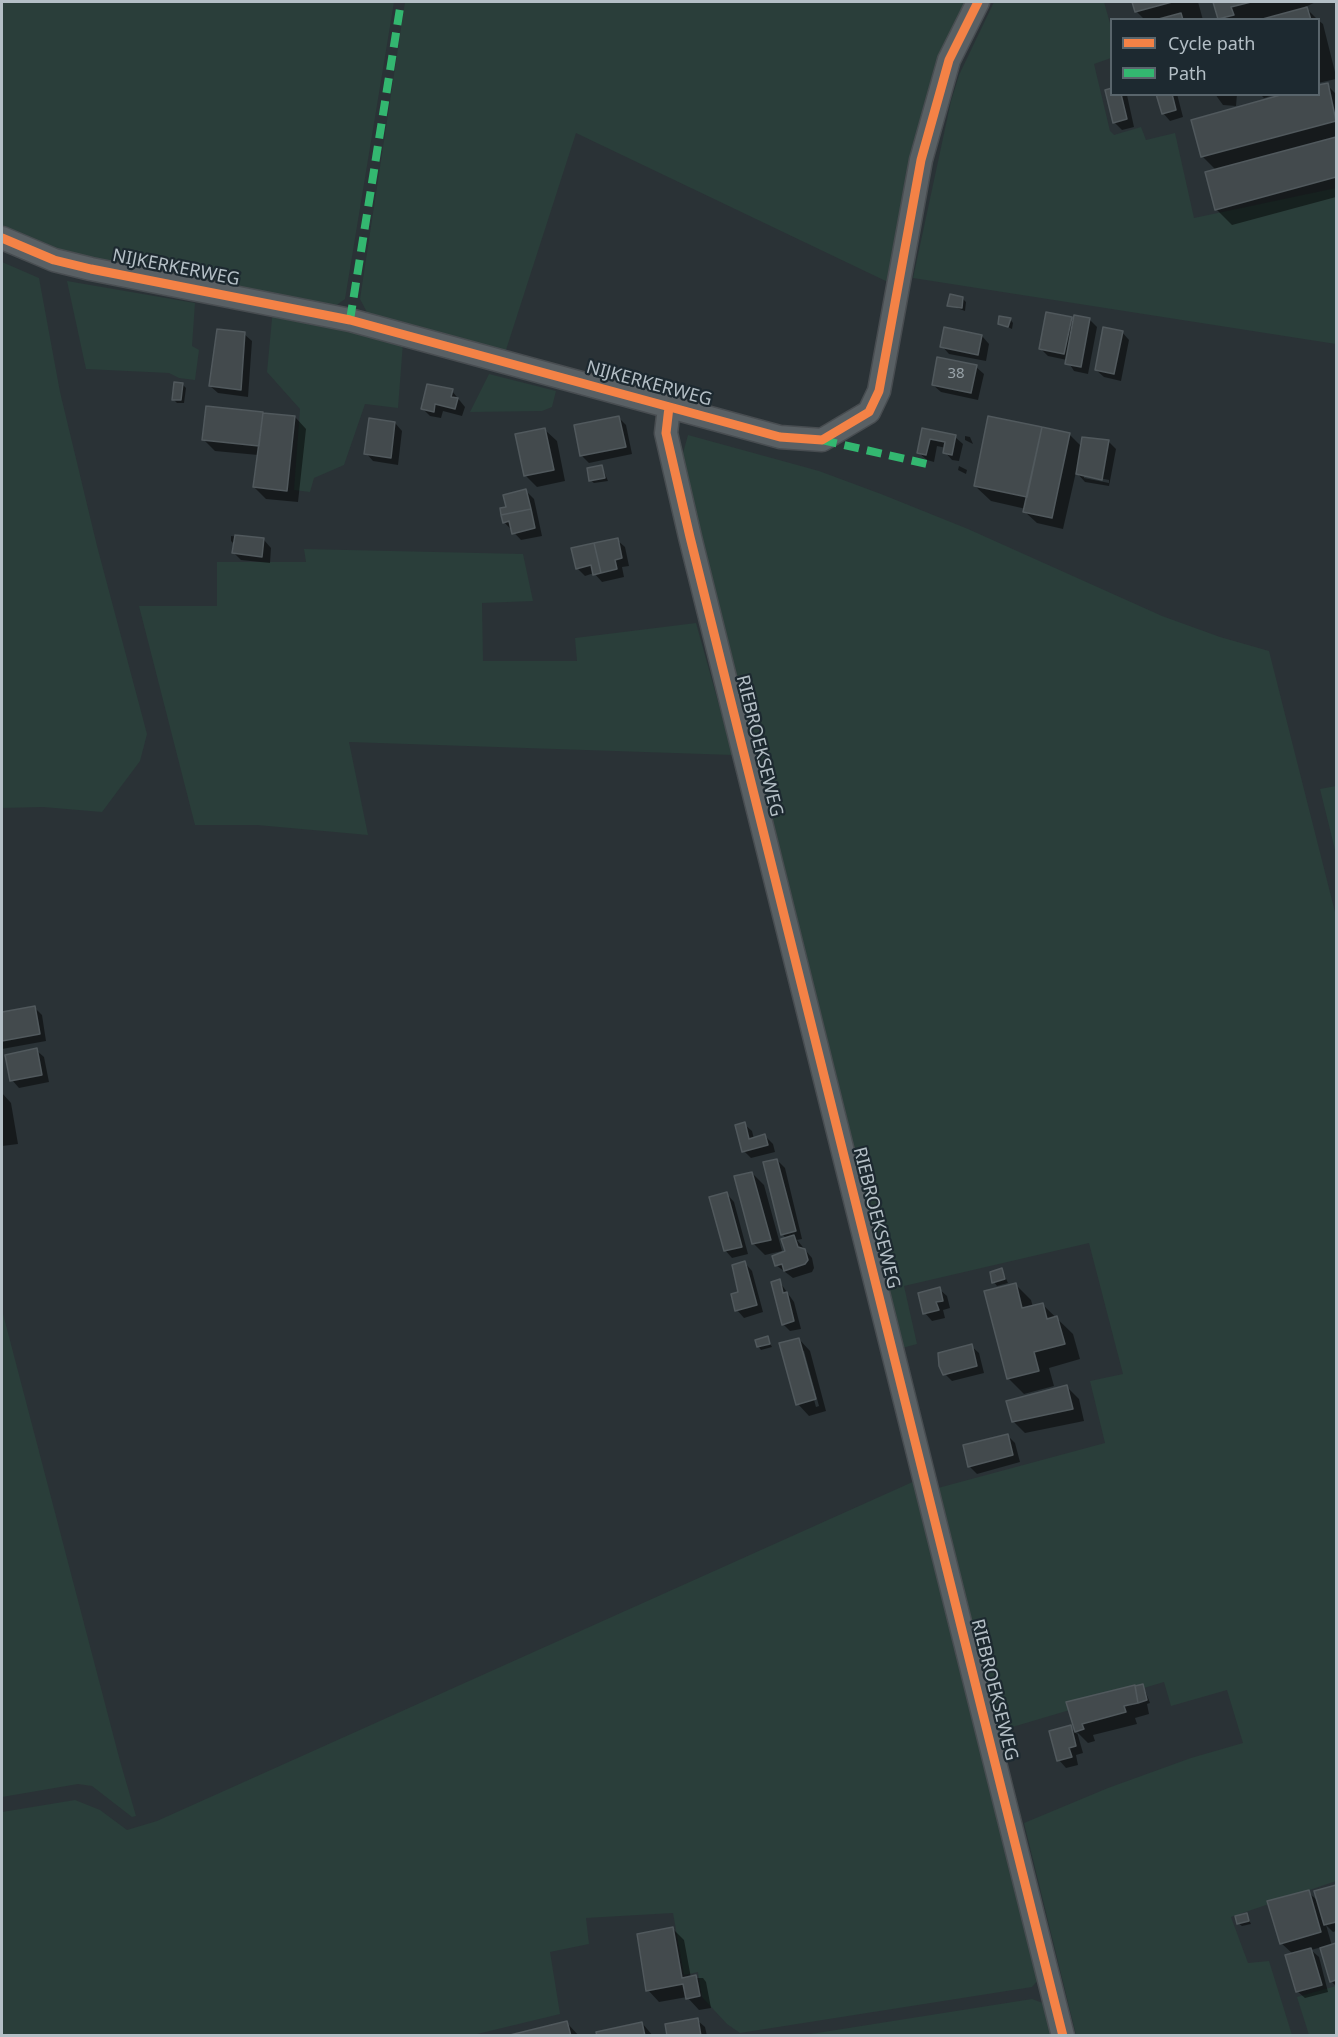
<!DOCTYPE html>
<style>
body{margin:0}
#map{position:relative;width:1338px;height:2037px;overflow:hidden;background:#2a3236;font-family:"Noto Sans",sans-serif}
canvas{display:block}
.frame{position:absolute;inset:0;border:3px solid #b4bfc6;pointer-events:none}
.legend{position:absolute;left:1110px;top:18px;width:210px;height:78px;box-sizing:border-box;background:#1d2930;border:2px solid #59656c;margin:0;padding:8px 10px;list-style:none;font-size:18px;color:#b4bfc6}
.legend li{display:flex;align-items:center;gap:12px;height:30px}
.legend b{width:30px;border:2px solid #59656c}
</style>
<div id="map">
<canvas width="1338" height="2037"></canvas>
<div class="frame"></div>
<ul class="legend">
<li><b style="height:8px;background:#f48246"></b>Cycle path</li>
<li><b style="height:8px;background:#33b770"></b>Path</li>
</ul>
</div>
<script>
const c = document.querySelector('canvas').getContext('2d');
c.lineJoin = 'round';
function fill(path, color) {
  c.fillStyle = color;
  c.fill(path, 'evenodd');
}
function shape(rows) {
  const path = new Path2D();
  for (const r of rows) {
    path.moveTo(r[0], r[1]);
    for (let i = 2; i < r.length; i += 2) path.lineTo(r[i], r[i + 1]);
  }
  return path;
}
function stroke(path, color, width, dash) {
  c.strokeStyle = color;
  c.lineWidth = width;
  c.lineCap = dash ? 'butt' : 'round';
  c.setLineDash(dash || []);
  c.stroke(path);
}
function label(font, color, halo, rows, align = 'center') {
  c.font = font + ' "Noto Sans",sans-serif';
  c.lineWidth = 4.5;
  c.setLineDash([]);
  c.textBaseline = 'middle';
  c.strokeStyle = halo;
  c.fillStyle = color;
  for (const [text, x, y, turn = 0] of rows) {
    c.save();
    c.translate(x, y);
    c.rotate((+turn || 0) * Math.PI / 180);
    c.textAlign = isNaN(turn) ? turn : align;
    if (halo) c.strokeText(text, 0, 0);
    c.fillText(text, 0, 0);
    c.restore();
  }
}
fill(shape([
 [2,2,394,2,345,299,334,307,77,258,2,230],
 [405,2,971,2,892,284,576,133,505,353,369,316,360,299],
 [994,2,1104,2,1111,27,1111,58,1094,64,1110,131,1114,135,1141,127,1146,140,1175,133,1194,218,1336,188,1336,344,913,278,951,101,959,75],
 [2,262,39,278,60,392,97,546,147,734,140,761,102,812,43,807,2,808],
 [67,281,195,303,192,346,199,350,195,380,179,378,169,373,86,369],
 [273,308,403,343,398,408,365,404,344,465,314,478,310,492,294,490,300,409,267,372],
 [489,374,556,391,552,407,542,411,470,412],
 [688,435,819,471,881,494,968,529,1162,616,1220,637,1269,651,1336,916,1336,1881,1231,1917,1248,1963,1269,1961,1292,2035,1076,2035,1024,1823,1108,1788,1191,1758,1243,1743,1227,1690,1171,1706,1164,1682,999,1731,938,1488,1105,1443,1090,1381,1123,1374,1089,1243,904,1286,917,1344,902,1348,682,477,683,453],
 [304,549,523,554,533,601,482,603,483,661,577,661,575,638,696,623,733,755,349,742,368,835,257,825,195,825,139,606,217,606,217,562,306,562],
 [1336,786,1336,854,1320,789],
 [2,1310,120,1761,136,1816,132,1817,92,1786,78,1784,2,1797],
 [917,1480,1040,1978,1032,1987,740,2033,727,2024,702,1997,698,1972,684,1975,673,1913,586,1918,589,1944,550,1952,560,2014,473,2035,2,2036,2,1812,75,1800,100,1810,127,1830,157,1821],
 [1336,1986,1336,2035,1309,2035,1297,1997],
 [1032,1999,1048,2005,1056,2036,798,2036]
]), '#2a3e3a');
fill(shape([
 [1134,2,1198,2,1203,20,1145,20,1136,11],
 [1215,2,1316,2,1305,7,1318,20,1220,20],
 [1318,20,1323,24,1336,76,1336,79,1318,83],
 [1327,85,1336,94,1336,197,1232,225,1216,209,1217,171,1202,156,1318,94],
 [1112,94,1127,95,1134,127,1122,130,1114,122],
 [1158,94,1177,94,1183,117,1170,121,1163,113],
 [1215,94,1237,94,1236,106,1223,105],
 [1260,94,1277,94,1264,98],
 [963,299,966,302,965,311,949,305],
 [1071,318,1074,321,1089,319,1097,327,1088,374,1074,371,1067,360,1048,356,1041,349],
 [1010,319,1013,323,1012,329,999,323],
 [1122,332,1129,340,1121,381,1104,377,1096,370],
 [244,334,252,341,248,397,218,393,210,386],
 [982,336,989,344,986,361,949,354,942,346],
 [976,367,984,374,978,400,941,392,933,385],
 [182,384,186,388,184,403,177,403,173,399],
 [452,391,465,407,462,416,443,411,441,418,430,416,422,408],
 [207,408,295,417,306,429,298,502,266,499,254,487,258,455,215,451,203,439],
 [618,417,626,425,632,454,589,463,582,456],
 [395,423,402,431,398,465,373,461,366,453],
 [545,430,557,441,565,481,537,487,525,475],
 [924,430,955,437,963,444,959,461,952,460,945,452,946,448,937,446,934,462,927,460,919,453],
 [1070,435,1082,447,1084,439,1109,442,1116,449,1109,486,1085,482,1076,472,1063,529,1037,523,1025,512,1026,509,991,501,975,486],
 [1084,475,1109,480,1109,483,1084,478],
 [965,436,970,437,973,444,965,440],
 [959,466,967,470,966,474,958,470],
 [602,467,608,481,594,483,590,480],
 [526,491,534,499,542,536,521,540,504,522,507,508],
 [231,536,264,540,271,548,270,563,241,560,234,553,235,545,231,541],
 [617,540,625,547,629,566,622,567,624,577,602,582,594,573,585,576,577,568],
 [35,1008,42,1015,46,1041,2,1049,2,1013],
 [36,1050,44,1057,49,1082,19,1088,12,1080],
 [2,1093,11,1103,18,1144,2,1146],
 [744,1124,752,1131,754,1139,765,1136,773,1144,775,1152,751,1158,744,1151],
 [777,1160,785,1168,802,1239,797,1240,812,1258,814,1268,812,1272,793,1278,776,1265,786,1252,787,1239,782,1234],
 [752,1173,764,1185,782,1251,765,1255,753,1243],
 [727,1194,734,1202,748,1254,732,1258,725,1250],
 [745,1263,752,1271,763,1312,744,1318,737,1310],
 [1002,1270,1008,1283,997,1286,994,1282],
 [779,1281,794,1302,801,1329,790,1331,783,1324],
 [1015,1284,1031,1300,1033,1307,1042,1304,1073,1334,1080,1359,1049,1368,1054,1386,1024,1394,1008,1378],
 [939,1289,947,1296,950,1308,943,1310,945,1318,932,1321,925,1313],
 [767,1338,772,1347,761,1350,758,1346],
 [799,1339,810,1351,826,1411,809,1416,798,1404],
 [801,1351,804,1351,819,1406,816,1407],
 [971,1346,979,1353,984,1373,952,1381,945,1374],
 [1067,1387,1079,1399,1084,1421,1025,1433,1013,1421],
 [1007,1435,1015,1443,1020,1462,977,1474,969,1466],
 [1143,1685,1150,1703,1147,1704,1149,1714,1135,1718,1137,1724,1093,1735,1095,1741,1088,1743,1077,1732,1083,1753,1076,1755,1078,1765,1066,1768,1059,1760,1070,1727,1077,1734,1068,1703],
 [1336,1886,1336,1931,1333,1932,1326,1925,1332,1946,1336,1945,1336,1986,1331,1981,1322,1947,1311,1950,1319,1957,1328,1992,1305,1998,1297,1991,1293,1954,1281,1943,1308,1892,1319,1902,1316,1892],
 [1246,1914,1251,1924,1242,1926,1238,1923],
 [673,1929,684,1940,691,1978,703,1978,706,1982,711,2008,699,2010,687,1997,659,2002,648,1990],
 [697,2020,705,2027,707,2036,669,2036],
 [567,2023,579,2036,513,2036],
 [642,2023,653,2036,598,2036]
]), '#0007');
const building = shape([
 [1132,2,1172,2,1135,12,1132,2],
 [1213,2,1251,2,1231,7,1234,15,1218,19,1213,2],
 [1307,7,1311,20,1259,20,1307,7],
 [1181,13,1183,20,1155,20,1181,13],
 [1328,83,1336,121,1201,157,1191,120,1284,94,1318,94,1318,85,1328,83],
 [1112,88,1112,94,1121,94,1127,119,1113,123,1105,90,1112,88],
 [1156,94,1172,94,1176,110,1162,114,1156,94],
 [1336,137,1336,177,1215,210,1205,172,1336,137],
 [950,294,963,297,962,308,947,306,950,294],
 [1046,312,1072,317,1064,354,1039,349,1046,312],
 [1074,315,1090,318,1081,367,1065,364,1074,315],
 [999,316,1011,318,1008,327,998,324,999,316],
 [944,327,982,335,978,355,940,347,944,327],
 [1103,327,1123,331,1114,374,1095,370,1103,327],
 [217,329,245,332,241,390,209,386,217,329],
 [937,357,977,365,971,393,932,385,937,357],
 [174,382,183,383,181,400,172,400,174,382],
 [427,384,453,389,451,397,458,398,455,409,435,404,434,412,421,409,427,384],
 [206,406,263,412,259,446,202,440,206,406],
 [263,413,295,416,287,491,253,487,263,413],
 [619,416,626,447,580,456,574,425,619,416],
 [988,416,1042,427,1027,497,974,486,988,416],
 [369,418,395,422,391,458,364,454,369,418],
 [1042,427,1070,433,1052,518,1023,512,1042,427],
 [545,428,554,470,524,476,515,434,545,428],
 [922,428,956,435,952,455,943,453,945,442,930,439,926,455,917,453,922,428],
 [1082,437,1109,440,1102,480,1076,474,1082,437],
 [602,465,605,478,589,481,587,468,602,465],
 [526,489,531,509,501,515,500,508,506,507,503,495,526,489],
 [531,509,535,528,512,534,509,521,503,523,501,515,531,509],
 [235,535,264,538,262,557,232,553,235,535],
 [618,538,622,558,615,560,617,569,601,573,594,543,618,538],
 [594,543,601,573,593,575,591,565,576,569,571,548,594,543],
 [35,1006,40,1034,2,1041,2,1012,35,1006],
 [37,1048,42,1075,10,1081,5,1055,37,1048],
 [745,1122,749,1139,765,1134,768,1145,742,1152,735,1125,745,1122],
 [777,1159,796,1231,781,1235,763,1162,777,1159],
 [752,1172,771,1240,752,1244,734,1176,752,1172],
 [727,1192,742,1247,724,1251,709,1197,727,1192],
 [794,1235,798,1247,805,1249,808,1260,805,1264,784,1271,782,1264,775,1266,772,1256,785,1251,781,1239,794,1235],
 [745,1261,757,1305,735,1311,731,1294,738,1292,732,1265,745,1261],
 [1002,1268,1005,1279,992,1283,990,1272,1002,1268],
 [780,1279,783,1293,787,1292,794,1321,782,1325,771,1282,780,1279],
 [1016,1283,1022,1308,1043,1303,1047,1319,1057,1316,1065,1344,1034,1352,1039,1371,1007,1379,984,1291,1016,1283],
 [940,1287,943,1301,936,1302,939,1310,923,1314,918,1293,940,1287],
 [768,1336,770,1344,757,1347,755,1340,768,1336],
 [799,1338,816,1399,796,1405,779,1343,799,1338],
 [972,1344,977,1366,943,1375,939,1366,938,1353,972,1344],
 [1067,1385,1073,1409,1012,1422,1006,1401,1067,1385],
 [1008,1434,1013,1455,968,1467,963,1445,1008,1434],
 [1143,1684,1147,1700,1138,1703,1135,1686,1143,1684],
 [1135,1685,1138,1703,1124,1706,1126,1712,1082,1724,1084,1729,1075,1732,1066,1702,1135,1685],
 [1071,1725,1076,1746,1069,1748,1072,1757,1057,1761,1049,1731,1071,1725],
 [1336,1885,1336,1922,1324,1925,1314,1891,1336,1885],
 [1309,1890,1321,1932,1280,1944,1267,1901,1309,1890],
 [1247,1913,1249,1921,1237,1924,1235,1916,1247,1913],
 [673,1927,682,1978,696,1975,700,1996,686,1999,683,1984,646,1991,637,1934,673,1927],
 [1336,1943,1336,1980,1330,1982,1320,1948,1336,1943],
 [1311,1948,1322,1985,1296,1992,1285,1955,1311,1948],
 [698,2018,701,2036,667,2036,665,2024,698,2018],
 [567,2021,571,2036,506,2036,567,2021],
 [642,2022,645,2036,597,2036,596,2032,642,2022]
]);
fill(building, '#434a4d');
stroke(building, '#51595d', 1.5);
const minor = shape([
 [2,238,54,260,91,269,350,320,780,437,822,440,869,412,879,391,921,160,949,60,978,2],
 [669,407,666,433,690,537,1063,2036]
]);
stroke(minor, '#484d51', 25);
stroke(minor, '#596064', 22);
stroke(shape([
 [350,320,401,2],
 [822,440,927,464]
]), '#33b770', 8, [15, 8]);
stroke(shape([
 [2,238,54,260,91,269,350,320,780,437,822,440,869,412,879,391,921,160,949,60,978,2],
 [669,407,666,433,690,537,1063,2036]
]), '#f48246', 9);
label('15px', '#98a2a8', null, [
 ["38",956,374]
]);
label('18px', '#b4bfc6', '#1d2930', [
 ["NIJKERKERWEG",176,268,11],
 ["NIJKERKERWEG",649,384,15],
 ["RIEBROEKSEWEG",759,746,76],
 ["RIEBROEKSEWEG",876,1218,76],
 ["RIEBROEKSEWEG",994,1690,76]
]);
</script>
